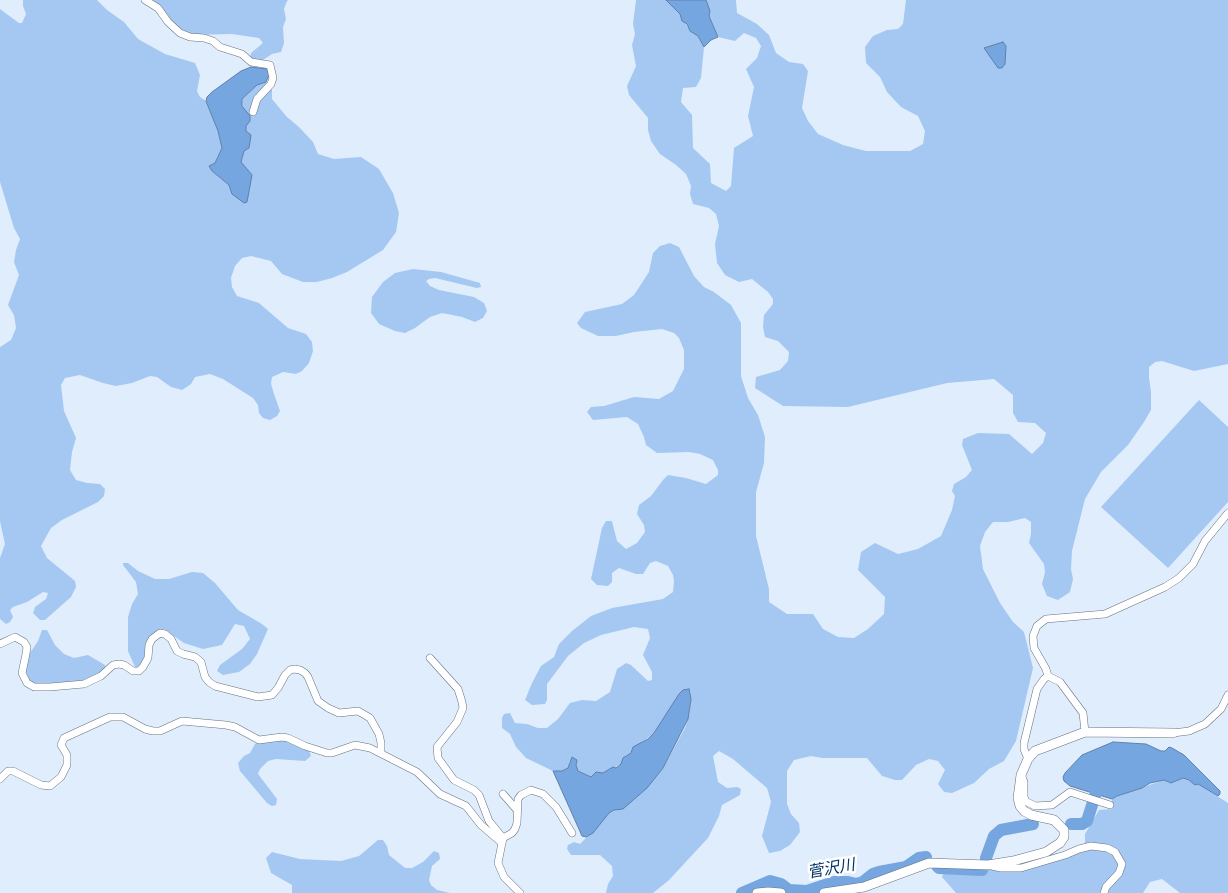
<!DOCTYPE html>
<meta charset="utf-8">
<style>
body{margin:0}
canvas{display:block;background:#e0edfc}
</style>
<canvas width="1228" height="893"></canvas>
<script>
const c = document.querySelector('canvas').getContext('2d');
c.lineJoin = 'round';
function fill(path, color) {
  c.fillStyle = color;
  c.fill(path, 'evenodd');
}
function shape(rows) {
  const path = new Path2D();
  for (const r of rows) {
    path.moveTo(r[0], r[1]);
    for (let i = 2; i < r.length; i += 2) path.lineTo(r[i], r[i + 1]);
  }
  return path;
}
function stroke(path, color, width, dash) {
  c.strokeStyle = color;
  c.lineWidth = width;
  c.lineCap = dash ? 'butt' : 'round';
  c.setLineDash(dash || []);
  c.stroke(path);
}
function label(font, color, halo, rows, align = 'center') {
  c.font = font + ' Rubik,"Noto Sans JP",sans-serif';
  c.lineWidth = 5;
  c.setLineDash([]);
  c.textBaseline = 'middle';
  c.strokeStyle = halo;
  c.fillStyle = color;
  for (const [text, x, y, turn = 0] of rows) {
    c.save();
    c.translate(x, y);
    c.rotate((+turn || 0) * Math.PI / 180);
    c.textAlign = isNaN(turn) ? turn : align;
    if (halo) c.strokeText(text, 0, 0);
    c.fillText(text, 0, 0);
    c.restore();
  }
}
fill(shape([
 [23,0,97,0,107,10,124,22,138,39,165,54,195,63,200,75,197,91,200,97,206,101,218,131,222,148,215,163,210,166,212,171,229,185,233,194,244,150,246,126,242,99,257,85,266,82,269,83,272,90,272,99,287,117,299,127,313,142,318,154,334,159,361,157,379,169,393,193,399,213,396,232,383,250,347,272,332,278,317,282,303,282,282,274,271,261,251,256,242,258,235,266,231,278,232,287,237,296,259,303,288,328,306,334,312,342,313,351,309,363,302,371,296,374,283,372,272,377,271,384,274,394,280,411,277,416,270,420,263,418,259,413,258,405,253,398,223,379,210,374,195,377,191,384,182,390,171,387,157,377,150,376,132,383,116,386,103,383,80,375,65,378,61,385,64,411,76,438,72,452,70,470,76,480,87,483,100,484,105,489,104,496,98,502,62,520,51,528,41,546,47,558,75,581,76,587,71,597,45,620,40,620,33,613,35,607,46,599,48,593,43,592,27,602,13,607,10,610,13,617,10,622,6,624,0,619,0,558,5,544,0,521,0,347,11,340,16,328,14,315,8,305,19,275,14,262,16,250,20,239,14,228,0,182,0,9,19,23,22,23,26,14,23,6],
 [148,0,289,0,287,1,284,9,286,19,283,27,284,43,281,52,272,54,260,62,250,59,251,53,263,43,259,38,232,34,190,35,182,32],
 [636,0,666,0,680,14,690,31,698,36,704,47,701,78,696,87,683,88,681,102,692,115,693,148,710,164,711,183,726,191,731,186,734,148,753,136,748,116,754,87,746,69,757,58,761,46,756,38,744,33,735,41,718,37,709,16,710,11,706,0,736,0,737,13,757,24,769,35,776,53,789,62,803,64,808,71,802,108,808,121,818,134,843,145,866,151,910,151,923,144,925,131,918,116,901,107,887,92,880,77,866,63,865,47,873,36,887,30,898,29,903,24,906,0,1228,0,1228,364,1194,371,1162,361,1155,362,1149,367,1149,378,1151,392,1151,410,1144,422,1128,445,1101,472,1085,499,1072,551,1071,569,1073,579,1070,592,1058,600,1047,596,1042,584,1045,572,1044,564,1029,543,1031,534,1031,522,1025,518,1008,522,993,522,985,532,980,546,983,569,1000,603,1013,622,1024,632,1033,668,1016,741,1004,761,989,769,974,783,952,793,944,792,938,784,945,770,938,761,929,759,916,765,902,780,895,780,882,776,867,758,822,758,811,756,794,760,787,771,787,804,791,814,799,823,800,832,790,845,780,851,769,853,762,836,771,802,767,788,733,759,719,751,713,756,718,782,727,788,737,787,741,789,740,795,722,805,719,816,708,838,669,880,653,893,606,893,608,884,613,876,612,866,600,855,571,855,567,849,568,845,574,842,580,844,583,841,609,813,614,810,623,809,663,768,685,728,688,719,691,699,683,690,654,733,641,743,631,753,627,755,621,764,603,773,596,772,591,777,578,771,576,765,577,760,570,761,568,768,562,771,553,771,526,758,516,747,510,734,502,728,502,718,504,714,510,713,515,723,527,724,538,728,547,728,558,719,570,703,582,700,596,701,610,692,617,669,626,663,631,665,648,681,652,680,652,672,643,655,650,638,648,629,634,627,601,635,584,643,568,656,547,684,547,700,545,704,532,705,525,700,532,683,541,666,554,657,559,644,572,631,591,616,612,608,663,599,673,592,674,581,673,575,668,566,656,561,650,563,643,574,636,574,619,568,612,573,612,582,608,586,597,585,591,579,602,528,606,521,612,521,617,541,626,549,637,543,645,532,644,525,637,514,639,505,651,496,663,480,668,475,686,478,706,484,718,475,718,470,713,460,700,454,689,452,657,453,646,445,644,437,638,424,627,417,593,420,587,412,591,407,604,406,634,397,659,399,673,391,684,369,684,350,679,338,674,333,662,329,634,332,616,336,598,336,581,328,577,323,585,312,622,304,634,295,649,272,653,253,660,246,670,243,679,247,694,276,704,287,714,292,731,305,741,323,741,376,748,398,758,415,765,437,764,463,756,492,756,536,769,589,769,602,787,614,813,614,823,629,838,637,854,638,868,629,884,614,885,597,858,570,861,552,875,543,898,554,918,549,941,536,952,510,955,496,952,491,954,484,966,477,972,470,962,445,963,439,978,433,1009,434,1032,454,1043,443,1046,433,1035,423,1018,422,1013,413,1013,395,994,379,947,383,848,407,783,406,755,388,756,377,780,370,788,361,789,352,778,341,765,337,763,327,764,315,773,304,773,299,768,292,752,279,739,282,725,275,717,263,715,244,719,226,716,214,709,208,693,204,690,194,691,186,686,174,676,165,660,154,651,141,648,130,648,118,629,95,627,86,636,66,632,45,635,34,633,24],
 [413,269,441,272,480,283,481,287,477,288,435,278,429,279,426,281,430,286,439,290,474,297,484,303,487,311,483,318,475,322,462,317,442,313,430,317,415,328,405,333,395,331,379,324,371,313,372,297,383,282,395,273],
 [1199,400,1228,427,1228,502,1168,568,1101,507],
 [123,563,128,563,138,571,155,579,169,579,192,572,203,573,215,583,238,610,262,624,268,629,257,654,250,664,239,672,223,675,217,671,220,665,242,649,250,639,244,626,235,624,222,645,203,649,184,643,164,629,158,630,153,635,142,667,135,667,128,651,128,617,132,604,138,594,136,582,123,565],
 [42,630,47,630,55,645,64,654,74,658,88,655,105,665,106,668,101,673,83,682,70,682,61,685,44,686,30,682,25,669,30,653,38,641],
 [276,735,309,750,311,756,305,761,276,759,268,761,260,769,258,774,277,799,276,805,272,806,267,803,240,771,238,763,244,756,250,753,255,744,260,741],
 [1183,778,1198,784,1228,803,1228,893,1180,893,1162,879,1150,882,1143,893,956,893,942,877,944,871,1085,849,1085,834,1099,810,1112,809,1112,799,1117,796,1164,780,1171,783],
 [378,840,383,840,387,846,389,855,405,868,412,868,423,862,434,851,439,853,440,859,432,866,429,880,431,885,437,890,450,893,292,893,292,885,271,873,266,858,272,852,300,859,341,861,359,856]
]), '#a5c8f2');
const water = shape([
 [666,0,706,0,710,11,709,16,718,37,711,40,704,47,698,36,690,31,687,24,682,21,680,14,666,0],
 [1003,42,1006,46,1005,64,1002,68,998,68,984,48,1003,42],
 [251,67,267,69,269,75,266,82,257,85,242,99,242,106,250,116,250,121,246,126,246,131,251,135,249,148,244,151,241,162,252,175,247,202,244,203,232,194,229,185,212,171,209,166,215,163,222,148,218,131,206,101,207,97,212,92,241,71,251,67],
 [689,689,691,699,688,719,663,768,647,788,623,809,614,810,609,813,593,833,586,837,582,836,553,771,562,771,568,768,572,757,577,760,576,765,578,771,591,777,596,772,603,773,613,767,616,768,621,764,623,758,631,753,633,747,648,739,654,733,679,694,683,690,689,689],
 [1113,742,1146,744,1161,751,1165,751,1169,747,1172,748,1184,755,1220,791,1220,794,1218,796,1198,784,1195,785,1189,780,1183,778,1171,783,1164,780,1150,783,1142,788,1117,796,1112,799,1070,786,1064,781,1063,777,1065,773,1082,755,1113,742]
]);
fill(water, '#76a6df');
stroke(water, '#5e81ab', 1);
stroke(shape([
 [1071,824,1082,824,1087,821,1099,783,1103,780],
 [986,858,994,836,1001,830,1033,824],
 [937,866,939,868,982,870,983,868],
 [742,893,770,881,781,884,789,890,807,891,834,882,848,882,856,884,863,882,873,874,879,872,906,867,919,858,926,857]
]), '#76a6df', 12);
const minor = shape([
 [145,0,158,8,168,22,180,33,190,37,204,38,213,41,220,47,242,54,251,62,270,65,273,78,271,84,257,99,253,112],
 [0,644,15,637,24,642,27,647,26,654,22,673,27,683,34,687,50,687,84,684,101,676,113,665,119,664,124,665,133,671,139,671,143,667,148,658,149,645,152,639,160,633,165,634,171,639,177,651,183,654,195,657,201,662,205,677,209,682,215,686,258,697,272,695,278,688,285,675,290,670,294,669,300,670,305,673,308,677,318,701,328,708,339,713,358,711,370,718,379,734,381,743,381,753],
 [430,658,458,689,462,702,463,708,457,722,437,747,438,758,454,780,474,790,479,795,489,821,503,838],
 [1048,676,1046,669,1034,648,1033,636,1037,626,1046,619,1105,614,1165,587,1179,578,1193,564,1205,541,1228,513],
 [1048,676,1060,682,1083,713,1085,732],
 [1173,733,1189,731,1205,724,1221,709,1228,695],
 [1028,759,1024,749,1024,743,1037,689,1044,679,1048,676],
 [1022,777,1024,782,1024,796,1025,801,1035,806,1052,805,1070,792,1110,805],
 [0,779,8,771,13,771,41,785,50,786,61,777,67,765,67,755,61,745,64,738,110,717,123,717,145,729,153,731,160,731,182,721,226,725,235,727,259,740,282,737,288,738,305,746,327,753,332,753,355,745,370,748,417,772,440,794,466,806,481,825,502,843],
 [503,794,517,810],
 [992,866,1001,868,1021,868,1065,855,1079,849,1091,846,1107,848,1115,852,1122,864,1119,873,1106,887,1104,893],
 [520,893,504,877,498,863,503,838,512,833,515,829,517,823,518,799,521,795,531,790,543,794,556,807,572,833]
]);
const tertiary = shape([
 [757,893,768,892,781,893],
 [824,893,864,887,929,863,988,865,1013,861,1046,852,1060,843,1064,837,1064,830,1054,820,1031,815,1024,811,1020,806,1018,798,1021,775,1028,759,1035,751,1085,732,1173,733]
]);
stroke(minor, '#66717f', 8);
stroke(tertiary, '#66717f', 10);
stroke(minor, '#fff', 7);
stroke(tertiary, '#fff', 9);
label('italic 16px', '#003367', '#fff', [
 ["菅沢川",831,869,-10]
]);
</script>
